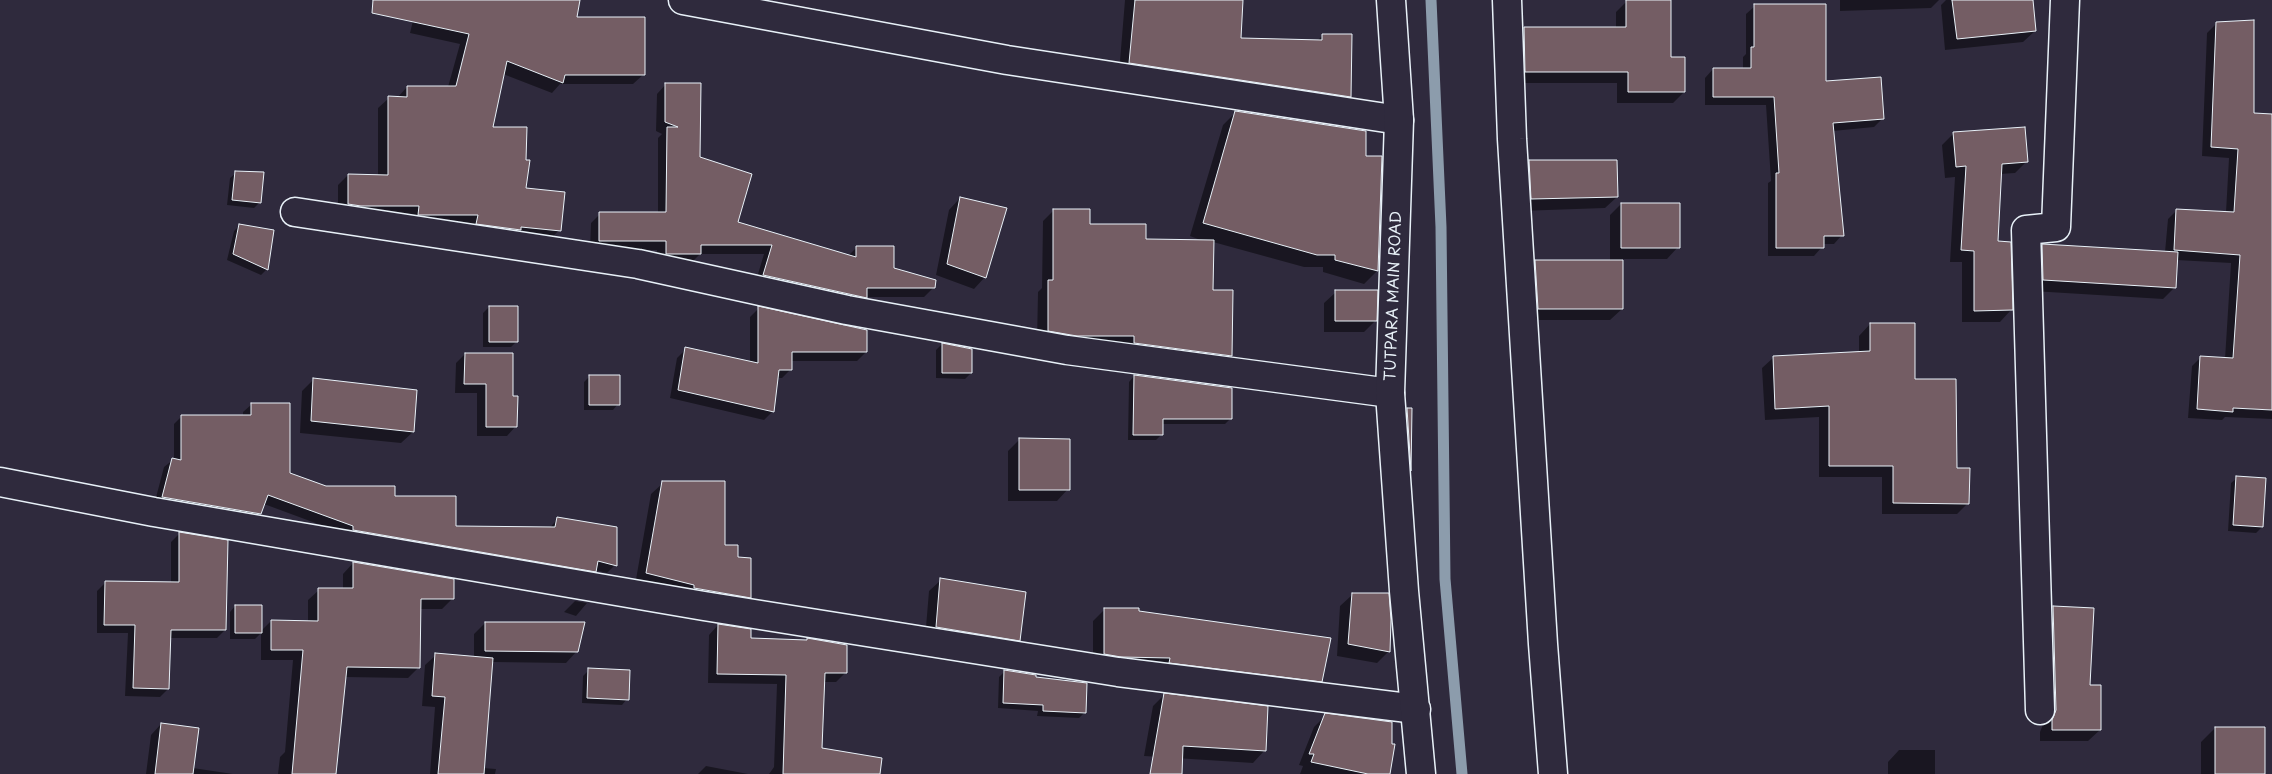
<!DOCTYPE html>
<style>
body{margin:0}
canvas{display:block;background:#2f2a3d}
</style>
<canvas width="2272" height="774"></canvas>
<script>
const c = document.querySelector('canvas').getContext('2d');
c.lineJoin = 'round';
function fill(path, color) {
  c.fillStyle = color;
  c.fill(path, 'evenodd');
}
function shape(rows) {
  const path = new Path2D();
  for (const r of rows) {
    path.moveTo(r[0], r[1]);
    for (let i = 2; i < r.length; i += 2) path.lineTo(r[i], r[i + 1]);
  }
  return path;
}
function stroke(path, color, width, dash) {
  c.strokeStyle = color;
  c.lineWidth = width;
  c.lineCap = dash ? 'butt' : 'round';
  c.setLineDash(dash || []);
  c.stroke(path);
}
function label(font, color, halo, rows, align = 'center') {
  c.font = font + ' "Playpen Sans",sans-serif';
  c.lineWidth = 4;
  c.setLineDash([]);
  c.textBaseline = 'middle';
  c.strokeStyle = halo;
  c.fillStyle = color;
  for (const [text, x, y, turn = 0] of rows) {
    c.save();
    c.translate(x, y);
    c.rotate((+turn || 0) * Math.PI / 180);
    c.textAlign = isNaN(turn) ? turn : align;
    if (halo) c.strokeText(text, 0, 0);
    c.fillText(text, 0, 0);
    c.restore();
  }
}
fill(shape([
 [418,0,580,0,575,18,644,74,633,84,560,84,552,93,503,74,491,129,525,189,559,230,549,241,338,214,338,185,348,175,378,176,378,108,389,98,397,98,407,87,448,87,460,44,410,33],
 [1125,0,1242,0,1240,39,1317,41,1323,35,1350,96,1339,107,1119,73],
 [1840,0,1939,0,1931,8,1840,11],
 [1946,0,2032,0,2035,31,2023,42,1945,50,1941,5],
 [1627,1,1670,58,1684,92,1673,103,1617,103,1617,83,1514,83,1513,39,1524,28,1616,28,1616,12],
 [1755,6,1825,83,1883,118,1874,127,1833,131,1842,235,1834,244,1822,244,1822,247,1814,256,1768,256,1768,183,1771,181,1766,105,1705,105,1705,78,1713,69,1743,69,1743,57,1746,54,1746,14],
 [2217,23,2253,115,2272,116,2272,419,2225,417,2222,420,2188,418,2192,366,2201,357,2225,359,2231,263,2176,260,2175,287,2163,299,2032,291,2031,257,2043,245,2165,252,2168,219,2177,210,2226,212,2229,158,2202,156,2207,33],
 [666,84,699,158,736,222,848,256,857,247,893,269,934,287,924,297,866,297,857,306,755,284,764,254,700,254,691,263,657,263,657,250,590,250,591,223,600,214,658,214,658,138,662,134,656,131,657,94],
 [1236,112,1364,158,1381,158,1377,271,1364,284,1323,272,1323,267,1304,267,1213,242,1212,292,1231,356,1220,367,1037,341,1038,292,1042,288,1043,221,1054,210,1089,226,1145,240,1203,241,1190,236,1223,125],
 [1954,133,2027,161,2015,173,2000,174,1996,243,2011,310,2000,322,1962,322,1962,262,1950,262,1955,177,1945,178,1942,145],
 [1529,161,1617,197,1605,208,1520,211,1518,172],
 [236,173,259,203,254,208,227,205,230,178],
 [960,198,985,277,974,289,936,275,949,210],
 [1621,204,1678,247,1667,259,1622,259,1622,309,1610,320,1527,320,1524,272,1536,261,1610,261,1610,215],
 [240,225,267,269,261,275,227,260,234,231],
 [1336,292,1375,321,1364,332,1324,332,1324,303],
 [489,307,517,341,511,347,483,347,483,313],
 [759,308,866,352,857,361,791,361,791,369,782,378,777,378,773,411,764,420,670,398,677,358,686,349,750,362,750,317],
 [1870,324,1914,381,1956,469,1968,503,1957,514,1882,514,1882,477,1819,477,1819,417,1765,420,1762,368,1774,357,1859,353,1859,336],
 [942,344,971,350,971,373,965,379,936,378,936,350],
 [465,354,512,398,516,426,507,436,477,436,477,393,455,393,456,363],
 [590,376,618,404,613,410,584,410,584,382],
 [1134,376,1231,418,1225,424,1162,424,1162,434,1156,440,1128,440,1129,382],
 [313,380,413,432,401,443,300,433,302,391],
 [252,404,289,474,325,487,394,497,454,527,549,529,558,518,615,565,607,573,595,570,586,579,345,534,264,504,260,514,252,522,154,505,164,467,174,459,174,424,182,416,243,416,243,412],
 [1407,409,1410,409,1410,470,1400,480,1396,421],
 [1020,439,1068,489,1057,501,1008,501,1008,451],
 [2237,478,2262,527,2256,533,2228,531,2231,483],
 [663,483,737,559,750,597,738,609,635,585,651,494],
 [180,533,225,630,217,638,170,638,168,689,160,697,125,696,128,633,97,633,97,591,106,582,171,583,171,542],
 [353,563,453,598,442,609,420,609,419,667,408,678,344,677,335,774,278,774,280,757,285,752,293,660,261,660,261,633,255,639,230,639,230,612,235,606,261,631,271,621,308,622,308,600,319,590,343,590,343,574],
 [941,580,1019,640,1007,652,925,639,929,591],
 [1352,595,1389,651,1377,663,1337,656,1340,606],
 [575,601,587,603,576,616,564,612],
 [2053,608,2089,686,2100,730,2088,741,2040,741,2040,732,2044,722,2041,619],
 [1105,609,1138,612,1320,681,1309,693,1093,665,1093,621],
 [485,623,577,651,566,663,492,662,483,768,496,769,495,774,430,774,435,707,422,706,425,665,436,655,474,658,474,634],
 [718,625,750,639,805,641,807,640,845,673,836,682,823,682,820,749,864,774,769,774,774,767,777,684,708,683,709,635],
 [589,670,627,699,622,705,582,703,583,676],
 [1005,671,1035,678,1085,712,1079,718,1037,716,1038,711,998,708,999,677],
 [1164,695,1267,707,1264,751,1253,763,1144,756,1153,706],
 [1326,715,1388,774,1300,774,1303,766,1299,765,1314,727],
 [161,724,193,768,233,774,146,774,151,735],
 [2215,728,2263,774,2201,774,2201,742],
 [1899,750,1935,750,1935,774,1888,774,1888,762],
 [706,766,748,774,698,774]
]), '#0007');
stroke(shape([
 [1431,0,1441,227,1445,579,1462,774]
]), '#8c9cac', 11);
const building = shape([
 [373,0,580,0,577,17,645,17,645,75,565,75,563,83,507,61,493,127,527,127,526,160,530,160,526,188,565,192,561,231,521,227,521,230,476,224,478,215,418,215,419,206,361,206,348,204,348,174,388,175,388,96,407,97,407,86,456,86,469,34,372,13,373,0],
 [1135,0,1243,0,1241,38,1322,40,1322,34,1352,34,1351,97,1129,63,1135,0],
 [1626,0,1671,0,1671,57,1685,57,1685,92,1628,92,1628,72,1525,72,1524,27,1626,27,1626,0],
 [1952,0,2033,0,2036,31,1957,39,1952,0],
 [1754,4,1826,4,1826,81,1881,77,1884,119,1833,123,1844,236,1824,236,1824,248,1776,248,1776,173,1779,173,1774,97,1713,97,1713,68,1751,68,1751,47,1754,47,1754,4],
 [2254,20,2254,113,2272,114,2272,410,2233,408,2233,412,2197,409,2200,356,2233,358,2240,255,2174,250,2176,209,2234,212,2238,149,2211,147,2216,22,2254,20],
 [665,83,701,83,700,157,752,174,738,222,856,257,856,246,894,246,894,268,936,280,935,288,867,288,867,298,763,275,772,245,701,245,701,254,666,254,666,241,599,241,599,212,666,212,667,127,678,127,665,122,665,83],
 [1235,111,1366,131,1366,156,1382,156,1378,271,1335,260,1335,255,1317,255,1203,223,1235,111],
 [2025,127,2028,162,2002,164,1998,241,2011,242,2013,310,1974,311,1974,251,1961,250,1966,166,1956,167,1953,132,2025,127],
 [1529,160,1617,160,1618,197,1531,199,1529,160],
 [235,171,264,172,261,203,232,200,235,171],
 [960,197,1007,208,986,278,947,264,960,197],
 [1621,203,1680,203,1680,248,1621,248,1621,203],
 [1053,209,1090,209,1090,224,1146,224,1146,239,1214,240,1213,290,1233,290,1232,356,1134,343,1134,336,1077,336,1048,331,1048,280,1053,280,1053,209],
 [239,224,274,230,268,270,233,254,239,224],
 [2042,244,2178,252,2176,288,2043,280,2042,244],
 [1535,260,1623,260,1623,309,1538,309,1535,260],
 [1335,290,1378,290,1377,321,1335,321,1335,290],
 [489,306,518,306,518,342,489,342,489,306],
 [758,306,867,330,867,352,792,352,792,370,779,370,774,412,678,390,685,347,758,363,758,306],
 [1870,323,1915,323,1915,379,1956,379,1957,468,1970,468,1969,504,1893,503,1893,466,1829,466,1829,406,1775,409,1773,356,1870,351,1870,323],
 [942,343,972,349,972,373,942,373,942,343],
 [465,353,513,353,513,396,518,396,517,427,486,427,486,384,464,384,465,353],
 [589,375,620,375,620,405,589,405,589,375],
 [1134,375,1232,388,1232,419,1163,419,1163,435,1133,435,1134,375],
 [313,378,417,390,414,432,311,421,313,378],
 [251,403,290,403,290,473,326,486,395,486,395,496,456,496,456,526,555,527,557,517,617,527,617,566,598,561,596,572,353,530,353,526,268,495,261,514,162,497,172,458,181,460,181,415,251,415,251,403],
 [1407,408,1412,408,1411,471,1407,408],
 [1019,438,1070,439,1070,490,1019,490,1019,438],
 [2236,476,2266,478,2263,527,2233,525,2236,476],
 [662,481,725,481,725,545,738,545,738,557,751,558,751,598,694,588,694,585,646,573,662,481],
 [179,532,228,540,226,630,171,630,169,689,133,688,135,625,104,625,105,581,179,582,179,532],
 [353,562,454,579,454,599,421,599,420,668,347,667,336,774,292,774,303,650,271,650,271,620,318,621,318,588,353,588,353,562],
 [940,578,1026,592,1020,641,936,627,940,578],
 [1352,593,1389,593,1391,620,1390,652,1348,644,1352,593],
 [235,605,262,605,262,633,235,633,235,605],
 [2053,606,2094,608,2090,685,2101,685,2101,730,2052,730,2052,720,2056,710,2053,606],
 [1104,608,1139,608,1139,611,1331,638,1322,682,1169,663,1170,658,1121,657,1104,654,1104,608],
 [485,622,585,622,578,652,485,651,485,622],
 [718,624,751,629,751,638,807,640,807,638,847,645,847,673,825,673,822,748,882,758,880,774,783,774,786,675,717,674,718,624],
 [435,653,493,658,484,774,438,774,445,697,432,696,435,653],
 [588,668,630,670,629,700,587,698,588,668],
 [1004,670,1036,675,1036,677,1087,683,1086,713,1043,711,1043,705,1003,703,1004,670],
 [1164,693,1268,706,1266,751,1183,746,1182,774,1150,774,1164,693],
 [1325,713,1392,722,1392,744,1395,744,1390,774,1368,774,1311,762,1314,754,1309,754,1325,713],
 [161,723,199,728,193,774,155,774,161,723],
 [2215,727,2265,727,2265,774,2215,774,2215,727]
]);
fill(building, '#745d64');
stroke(building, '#e8f1f8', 1);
const street = shape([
 [683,0,1007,60,1399,120],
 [1507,0,1512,139,1543,644,1553,774],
 [295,212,638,264,847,310,1067,350,1390,393],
 [0,482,154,512,704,606,1118,672,1416,709],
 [2040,710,2026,230,2056,227,2065,0]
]);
const secondary = shape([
 [1391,0,1399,120,1390,393,1404,591,1421,774]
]);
stroke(street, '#e8f1f8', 31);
stroke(secondary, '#e8f1f8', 31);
stroke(street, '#2f2a3d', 28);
stroke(secondary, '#2f2a3d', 28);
label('15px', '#e8f1f8', '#2f2a3d', [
 ["TUTPARA MAIN ROAD",1394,296,-88]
]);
</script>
